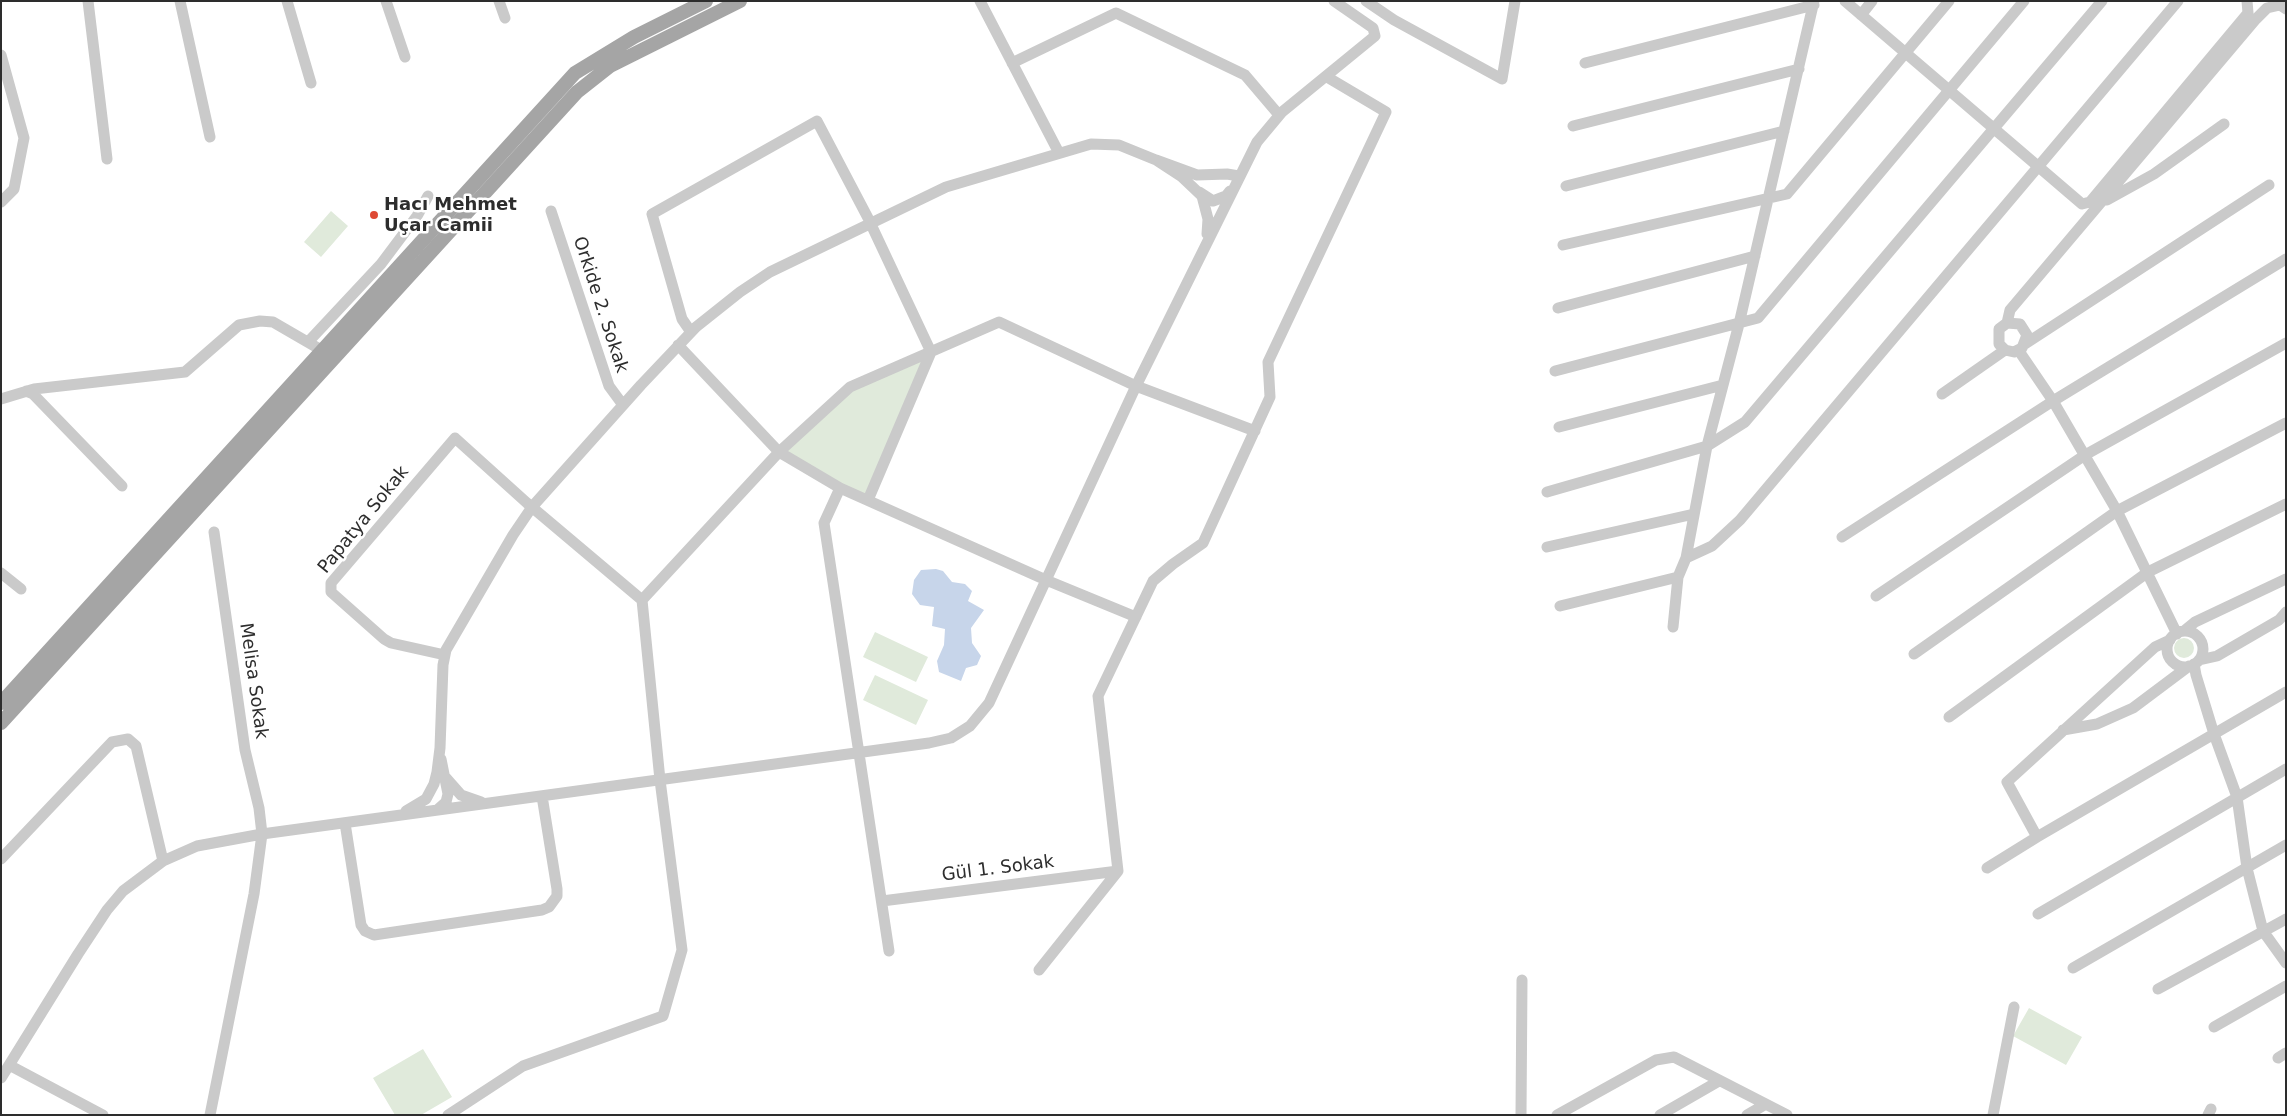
<!DOCTYPE html>
<meta charset="utf-8">
<style>
body{margin:0}
#map{position:relative;width:2287px;height:1116px;overflow:hidden;background:#fff;font-family:"DejaVu Sans",sans-serif}
canvas{display:block}
.frame{position:absolute;inset:0;border:2px solid #2d2d2d;pointer-events:none}
</style>
<div id="map">
<canvas width="2287" height="1116"></canvas>
<div class="frame"></div>
</div>
<script>
const c = document.querySelector('canvas').getContext('2d');
c.lineJoin = 'round';
function fill(path, color) {
  c.fillStyle = color;
  c.fill(path, 'evenodd');
}
function shape(rows) {
  const path = new Path2D();
  for (const r of rows) {
    if (r.length === 3) {
      path.moveTo(r[0] + r[2], r[1]);
      path.arc(r[0], r[1], r[2], 0, 2 * Math.PI);
      continue;
    }
    path.moveTo(r[0], r[1]);
    for (let i = 2; i < r.length; i += 2) path.lineTo(r[i], r[i + 1]);
  }
  return path;
}
function stroke(path, color, width, dash) {
  c.strokeStyle = color;
  c.lineWidth = width;
  c.lineCap = dash ? 'butt' : 'round';
  c.setLineDash(dash || []);
  c.stroke(path);
}
function label(font, color, halo, rows, align = 'center') {
  c.font = font + ' "DejaVu Sans",sans-serif';
  c.lineWidth = 5;
  c.setLineDash([]);
  c.textBaseline = 'middle';
  c.strokeStyle = halo;
  c.fillStyle = color;
  for (const [text, x, y, turn = 0] of rows) {
    c.save();
    c.translate(x, y);
    c.rotate((+turn || 0) * Math.PI / 180);
    c.textAlign = isNaN(turn) ? turn : align;
    if (halo) c.strokeText(text, 0, 0);
    c.fillText(text, 0, 0);
    c.restore();
  }
}
fill(shape([
 [331,211,348,226,321,257,304,242],
 [931,352,868,500,779,452,850,387],
 [875,632,928,657,916,682,863,657],
 [2184,648,10],
 [875,675,928,700,916,725,863,700],
 [2029,1008,2082,1037,2066,1065,2013,1036],
 [423,1049,452,1097,421,1115,395,1115,373,1078]
]), '#e0eadb');
fill(shape([
 [936,569,943,571,952,582,965,584,972,591,968,601,984,610,971,628,972,643,981,656,977,665,966,668,961,681,939,672,937,661,944,645,945,629,932,626,934,607,920,605,912,594,914,580,921,570]
]), '#c7d5ea');
stroke(shape([
 [88,1,107,159],
 [180,1,210,137],
 [287,1,311,83],
 [386,1,405,57],
 [499,1,505,18],
 [980,1,1059,153],
 [1366,1,1394,20,1502,79,1515,1],
 [1845,1,2082,204,2090,202,2248,13,2247,1],
 [1861,15,1872,1],
 [1,55,24,138,14,189,1,202],
 [1012,63,1116,13,1245,75,1279,115],
 [1585,63,1814,5],
 [1573,126,1799,69],
 [1566,186,1784,131],
 [1199,192,1213,201,1226,196,1230,191],
 [2107,200,2154,174,2224,124],
 [551,211,609,386,623,405],
 [1207,234,1208,219,1202,196,1182,177,1156,160,1197,175,1227,174,1239,176],
 [1563,245,1787,194,1949,1],
 [1558,308,1755,256],
 [2007,323,2010,310,2256,19,2267,8,2280,5,2286,9],
 [691,332,682,319,652,214,817,121,868,218,931,352,868,500],
 [309,341,381,264,417,216,428,196],
 [2025,344,2269,185],
 [678,345,779,452,840,488,1046,580,1136,617],
 [2019,351,2053,401,2117,511,2177,634],
 [1555,371,1758,318,2024,1],
 [26,391,33,394,122,486],
 [1942,394,2005,350,2014,352,2022,348,2027,335,2020,324,2007,323,1999,329,1999,344,2005,350],
 [1,399,34,389,185,372,239,325,260,321,273,322,323,351],
 [1559,427,1723,385],
 [840,488,824,523,889,951],
 [1547,492,1707,446,1745,422,2102,1],
 [1842,537,2053,401,2286,259],
 [1547,547,1694,514],
 [1686,558,1712,546,1740,520,2178,1],
 [1,573,21,589],
 [1876,596,2085,455,2286,343],
 [1560,606,1678,577],
 [1673,627,1678,577,1686,558,1707,446,1739,324,1814,1],
 [2184,631,2195,622,2286,579],
 [2185,649,18],
 [1914,654,2117,511,2286,423],
 [445,655,391,643,384,639,331,592,331,583,455,438,527,503,642,600],
 [2199,660,2217,656,2279,620,2286,612],
 [2194,664,2196,675,2214,734,2237,797,2247,868,2263,931,2286,963],
 [1949,717,2148,572,2286,504],
 [2063,730,2097,724,2133,708,2189,666],
 [446,778,461,795,481,802],
 [437,810,446,802,448,794,441,759],
 [406,811,426,799,434,784,437,772,440,748,443,665,446,650,513,535,532,507,641,385,696,327,740,292,770,272,946,187,1091,144,1119,145,1156,160],
 [345,823,361,925,365,931,374,935,542,910,549,907,557,896,557,889,542,796],
 [2037,837,2007,782,2155,647,2170,640],
 [1,859,112,742,128,739,136,746,163,861],
 [1987,868,2037,837,2286,692],
 [882,901,1118,871],
 [2038,914,2286,769],
 [2073,968,2286,845],
 [1039,970,1118,871,1098,696,1153,581,1173,564,1203,543,1270,397,1268,362,1386,112,1327,77],
 [2158,989,2286,919],
 [2214,1027,2286,986],
 [2278,1058,2286,1053],
 [9,1065,103,1115],
 [1,1078,78,954,107,910,123,891,163,861,197,846,262,834,929,743,951,738,970,726,989,703,1136,386,1257,142,1282,112,1375,36,1373,28,1334,1],
 [210,1115,254,894,262,834,259,808,245,750,214,532],
 [448,1115,523,1066,663,1016,682,950,660,780,642,600,779,452,850,387,999,322,1136,386,1255,431],
 [1521,1115,1522,980],
 [1557,1115,1656,1060,1674,1057,1787,1115],
 [1660,1115,1719,1081],
 [1747,1115,1766,1104],
 [1993,1115,2014,1007],
 [2208,1115,2211,1109]
]), '#cacaca', 11);
stroke(shape([
 [1,703,575,73,634,37,706,1],
 [1,723,577,92,610,66,740,1]
]), '#a5a5a5', 14);
for (const [x, y, r, color] of [
 [374,215,5,"#de4934"]
]) {
  const dot = new Path2D();
  dot.arc(x, y, r, 0, 2 * Math.PI);
  c.fillStyle = color;
  c.fill(dot);
  stroke(dot, '#fff', 2);
}
label('bold 18px', '#2d2d2d', '#fff', [
 ["Hacı Mehmet",384,205],
 ["Uçar Camii",384,226]
], 'left');
label('18px', '#2d2d2d', '#fff', [
 ["Orkide 2. Sokak",600,305,72],
 ["Papatya Sokak",364,520,-51],
 ["Melisa Sokak",253,681,82],
 ["Gül 1. Sokak",998,869,-7]
]);
</script>
